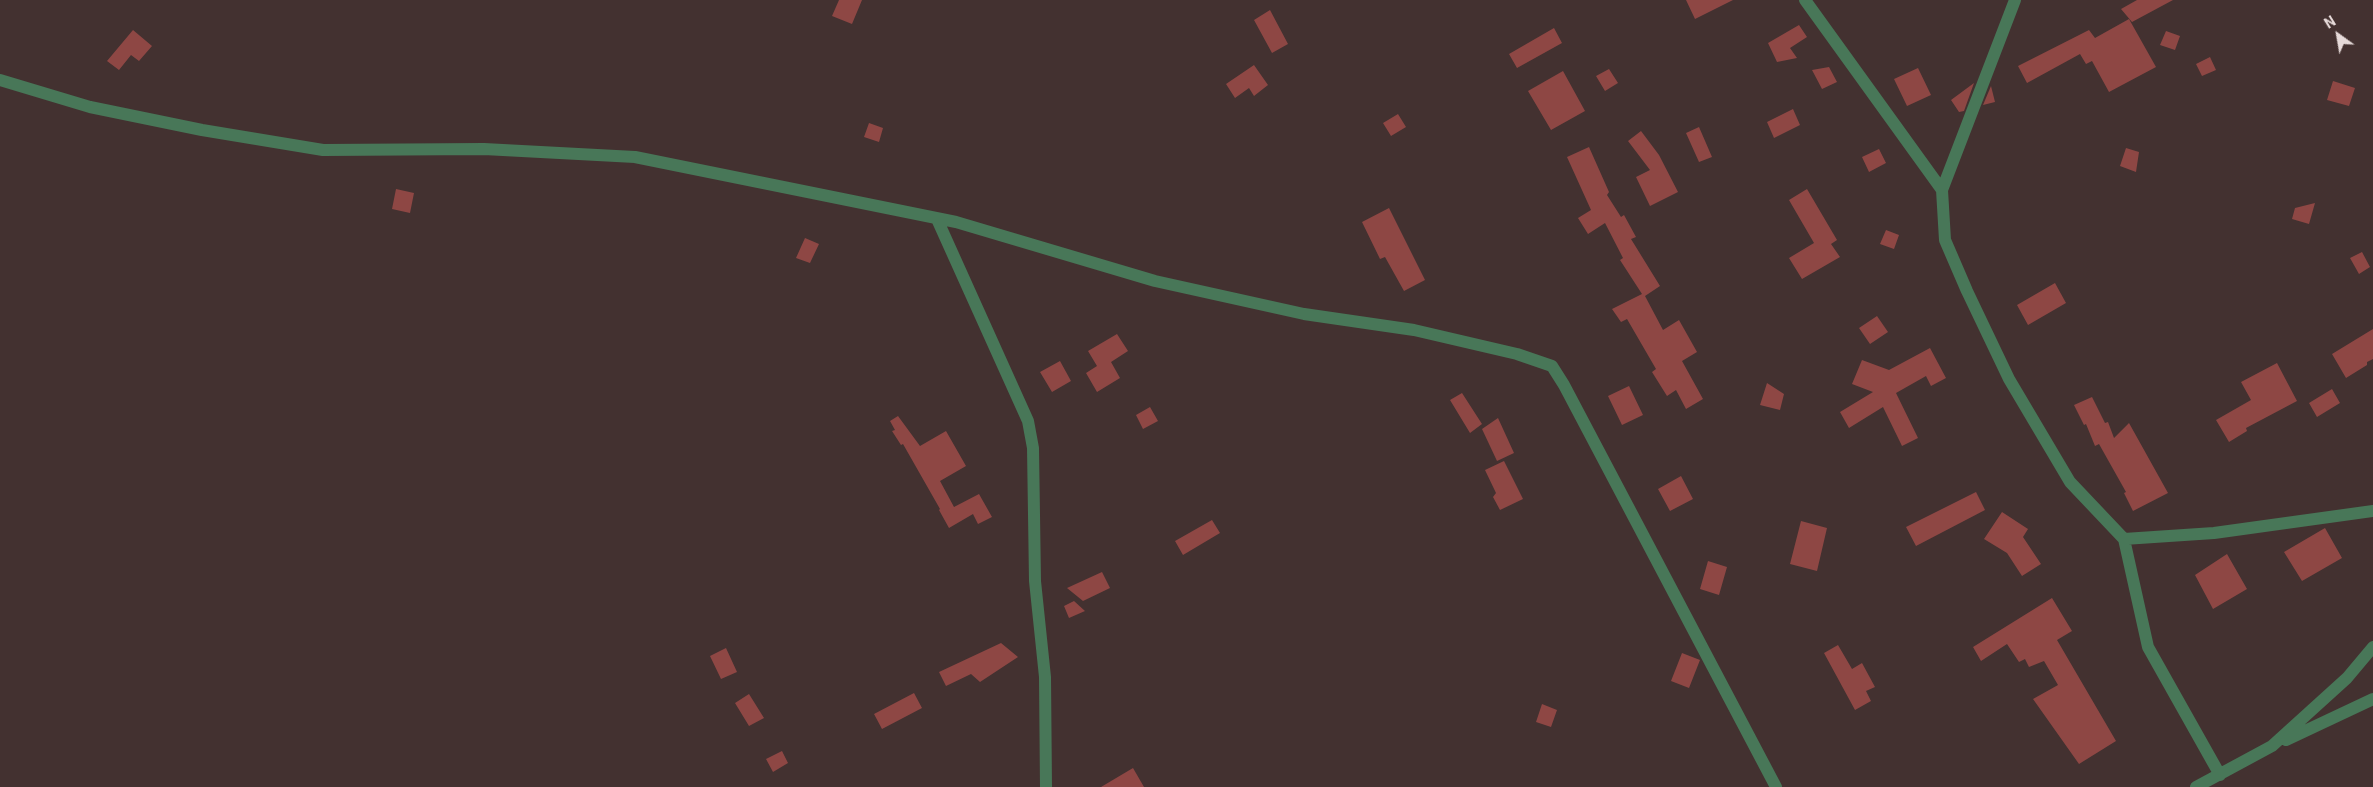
<!DOCTYPE html>
<style>
body{margin:0}
#map{position:relative;width:2373px;height:787px;overflow:hidden;background:#433130;font-family:Roboto,sans-serif}
canvas{display:block}
.north{position:absolute;left:2313px;top:10px;width:50px;height:50px;-webkit-text-stroke:4px #433130;paint-order:stroke;rotate:328deg;font-size:14px;font-weight:700;line-height:20px;text-align:center;color:#e6dad9}
.north::after{content:'';display:block;margin:auto;width:18px;height:22px;background:#e6dad9;clip-path:polygon(50% 0,100% 100%,50% 72%,0 100%)}
</style>
<div id="map">
<canvas width="2373" height="787"></canvas>
<div class="north">N</div>
</div>
<script>
const c = document.querySelector('canvas').getContext('2d');
c.lineJoin = 'round';
function fill(path, color) {
  c.fillStyle = color;
  c.fill(path, 'evenodd');
}
function shape(rows) {
  const path = new Path2D();
  for (const r of rows) {
    path.moveTo(r[0], r[1]);
    for (let i = 2; i < r.length; i += 2) path.lineTo(r[i], r[i + 1]);
  }
  return path;
}
function stroke(path, color, width, dash) {
  c.strokeStyle = color;
  c.lineWidth = width;
  c.lineCap = dash ? 'butt' : 'round';
  c.setLineDash(dash || []);
  c.stroke(path);
}
fill(shape([
 [839,0,862,0,852,24,832,16],
 [1686,0,1733,0,1695,19],
 [2137,0,2173,0,2132,22,2121,9],
 [1270,10,1288,44,1272,53,1254,20],
 [2129,19,2156,67,2109,92,2092,61,2086,64,2080,54,2027,83,2018,66,2089,30,2095,38],
 [1799,25,1807,37,1790,48,1797,58,1777,62,1768,43],
 [1554,28,1562,43,1517,68,1509,54],
 [133,30,152,46,139,61,131,55,119,70,107,61],
 [2166,31,2180,36,2175,50,2160,45],
 [2210,57,2216,70,2202,76,2196,64],
 [1254,65,1268,85,1254,96,1249,88,1235,98,1226,84],
 [1829,67,1837,82,1822,89,1812,70],
 [1918,68,1931,95,1907,106,1894,79],
 [1609,69,1618,83,1605,91,1596,76],
 [1563,71,1585,111,1551,130,1528,91],
 [2333,81,2355,88,2349,106,2327,100],
 [1974,83,1964,111,1959,112,1951,100],
 [1991,86,1995,102,1983,105],
 [1793,109,1800,125,1774,138,1767,122],
 [1398,114,1406,127,1391,136,1383,123],
 [869,123,883,128,879,142,864,137],
 [1699,127,1712,157,1699,162,1686,133],
 [1641,131,1659,155,1678,192,1650,206,1636,177,1650,170,1628,141],
 [1589,147,1609,192,1607,195,1621,217,1624,215,1636,237,1631,239,1660,286,1645,296,1663,330,1679,320,1697,352,1682,361,1703,399,1686,409,1676,390,1667,396,1652,372,1656,369,1627,319,1621,322,1612,309,1642,294,1620,260,1623,258,1605,223,1588,234,1578,218,1591,210,1567,157],
 [2126,148,2139,152,2136,172,2120,166],
 [1879,149,1886,163,1869,172,1862,157],
 [396,189,414,193,410,213,392,209],
 [1807,189,1837,240,1831,244,1840,257,1802,279,1789,258,1814,243,1789,200],
 [2315,203,2309,224,2292,219,2295,208],
 [1389,208,1425,280,1404,291,1385,257,1380,259,1362,222],
 [1886,230,1899,235,1894,249,1880,244],
 [805,238,819,244,810,263,796,258],
 [2362,252,2370,267,2359,274,2350,258],
 [2055,283,2066,303,2028,325,2017,305],
 [1877,316,1888,332,1870,344,1859,328],
 [2373,329,2373,359,2367,362,2367,365,2346,378,2332,354],
 [1117,334,1128,351,1111,362,1120,378,1097,392,1086,373,1097,366,1088,351],
 [1930,348,1946,378,1931,386,1926,376,1896,393,1918,438,1902,446,1883,407,1849,428,1840,412,1873,392,1852,384,1862,360,1889,370],
 [1060,361,1071,381,1052,392,1040,372],
 [2277,363,2297,401,2246,428,2247,431,2229,442,2216,420,2251,400,2241,382],
 [1767,383,1784,394,1780,410,1760,405],
 [1629,386,1643,415,1622,425,1608,396],
 [2332,389,2340,403,2317,417,2309,403],
 [1462,393,1482,424,1470,433,1450,400],
 [2092,397,2105,423,2108,422,2114,438,2129,423,2168,493,2133,511,2124,493,2126,492,2099,444,2095,446,2086,424,2084,425,2074,405],
 [1150,407,1158,421,1143,429,1136,415],
 [898,416,920,446,946,431,966,466,940,481,954,507,979,494,992,517,978,524,973,514,949,528,939,510,940,509,903,444,901,445,892,431,895,430,890,421],
 [1498,418,1514,453,1497,461,1482,429],
 [1504,461,1523,499,1500,510,1493,497,1496,493,1485,470],
 [1681,476,1693,499,1670,511,1658,489],
 [1976,492,1985,510,1916,546,1906,527],
 [2002,512,2028,529,2023,537,2041,564,2022,576,2007,553,1984,539],
 [1212,520,1220,533,1183,555,1175,541],
 [1801,521,1827,528,1817,571,1790,564],
 [2325,528,2342,558,2302,581,2284,552],
 [2227,554,2247,589,2213,609,2195,575],
 [1708,561,1727,567,1719,595,1700,589],
 [1102,572,1110,588,1083,601,1067,588],
 [2052,598,2072,631,2057,640,2116,741,2079,764,2033,699,2058,685,2044,661,2029,667,2025,659,2019,662,2007,644,1981,661,1973,647],
 [1074,601,1085,611,1069,618,1064,606],
 [1001,643,1018,657,980,682,971,674,946,686,939,672],
 [1838,645,1852,669,1862,663,1875,687,1866,691,1871,701,1855,710,1824,653],
 [726,648,737,672,721,679,710,656],
 [1682,653,1700,660,1689,688,1671,681],
 [914,693,922,708,882,729,874,714],
 [749,694,764,718,749,726,735,703],
 [1542,704,1557,710,1551,727,1536,722],
 [782,751,788,763,773,772,766,759],
 [1133,768,1144,787,1101,787]
]), '#8e4744');
stroke(shape([
 [1805,0,1942,190,1945,240,1967,291,2009,379,2070,482,2124,539,2148,647,2220,775],
 [0,80,90,107,202,130,323,150,484,149,635,157,956,222,1155,281,1304,314,1414,330,1517,354,1552,366,1564,385,1776,787],
 [1942,190,2015,0],
 [937,219,1028,421,1033,448,1035,581,1045,677,1046,787],
 [2124,539,2214,533,2373,511],
 [2286,740,2373,699],
 [2196,787,2272,746,2347,678,2373,647]
]), '#487758', 12);
</script>
